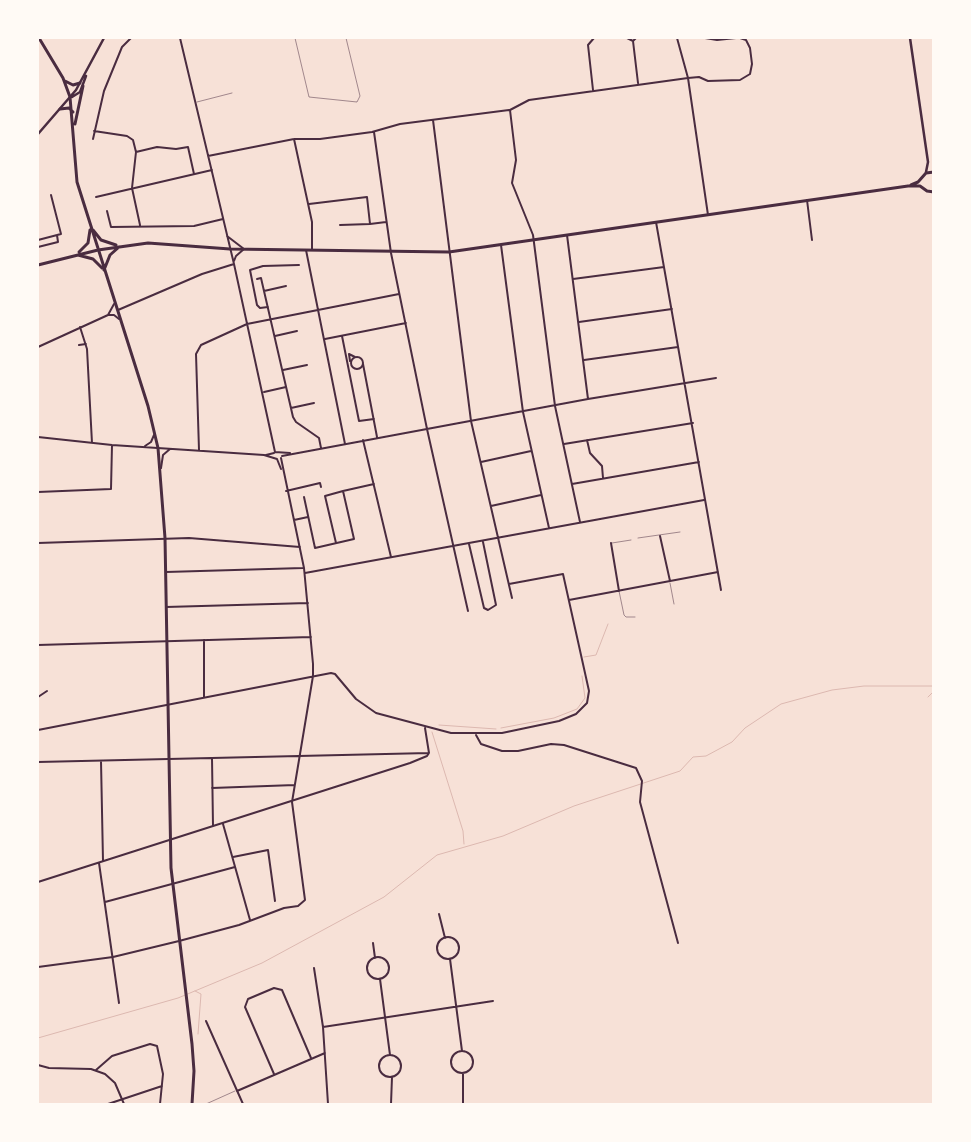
<!DOCTYPE html>
<style>
body{margin:0}
#map{position:relative;width:971px;height:1142px;overflow:hidden;background:#f7e1d7;font-family:"Source Sans 3",sans-serif}
canvas{display:block}
.frame{position:absolute;inset:0;border:39px solid #fffaf5;pointer-events:none}
</style>
<div id="map">
<canvas width="971" height="1142"></canvas>
<div class="frame"></div>
</div>
<script>
const c = document.querySelector('canvas').getContext('2d');
c.lineJoin = 'round';
function shape(rows) {
  const path = new Path2D();
  for (const r of rows) {
    if (r.length === 3) {
      path.moveTo(r[0] + r[2], r[1]);
      path.arc(r[0], r[1], r[2], 0, 2 * Math.PI);
      continue;
    }
    path.moveTo(r[0], r[1]);
    for (let i = 2; i < r.length; i += 2) path.lineTo(r[i], r[i + 1]);
  }
  return path;
}
function stroke(path, color, width, dash) {
  c.strokeStyle = color;
  c.lineWidth = width;
  c.lineCap = dash ? 'butt' : 'round';
  c.setLineDash(dash || []);
  c.stroke(path);
}
stroke(shape([
 [584,657,596,655,608,624],
 [928,697,932,693],
 [439,725,496,729],
 [501,728,554,718,577,709,585,698,582,676],
 [432,732,463,831,464,844],
 [195,991,201,994,198,1034],
 [38,1038,178,998,262,963,384,897,437,855,503,836,574,806,680,771,693,757,706,756,732,742,745,728,781,704,832,690,864,686,934,686]
]), '#dcb8b0', 1);
stroke(shape([
 [295,38,309,97,357,102,360,96,346,38],
 [197,102,232,93],
 [638,538,680,532],
 [612,543,631,540],
 [670,583,674,604],
 [619,591,624,615,626,617,635,617],
 [206,1104,235,1091]
]), '#4a2c40', 0.5);
stroke(shape([
 [180,38,234,264,275,452],
 [627,38,633,41,636,38],
 [677,38,688,78,699,77,708,81,740,80,750,74,752,64,750,48,746,40,740,38],
 [705,38,717,40,736,38],
 [633,41,638,83],
 [593,90,588,45,594,38],
 [510,110,516,160,512,183,533,235,555,406,580,522],
 [510,110,529,100,688,78,708,215],
 [433,120,471,421,512,598],
 [94,131,127,136,133,140,136,152,132,188,140,225],
 [374,132,391,253,427,429,468,611],
 [93,139,104,91,122,47,131,38],
 [294,139,312,222,312,250],
 [136,152,157,147,176,149,188,147,194,174],
 [208,156,294,139,320,139,372,132,400,124,509,110],
 [96,197,212,170],
 [807,200,812,240],
 [309,204,367,197,370,224,386,222],
 [107,211,111,227,194,226,223,219],
 [656,222,721,590],
 [340,225,370,224],
 [567,235,588,399],
 [227,236,244,249,236,256,234,261],
 [38,240,61,234,51,195],
 [501,245,523,412,549,528],
 [38,247,58,242,57,235],
 [306,250,345,444],
 [257,279,261,278,293,417,296,422,319,438,321,448],
 [573,279,664,267],
 [264,291,286,286],
 [268,307,260,308,257,305,250,270,263,266,299,265],
 [118,310,202,274,234,264],
 [108,315,114,315,119,319],
 [579,322,672,309],
 [80,327,87,349,92,443],
 [275,336,297,331],
 [342,336,359,421,374,419],
 [325,339,406,323],
 [79,345,86,344],
 [38,347,108,315,114,304],
 [357,363,6],
 [584,360,678,347],
 [350,361,349,354,355,357],
 [363,364,377,437],
 [283,370,307,365],
 [264,392,286,387],
 [291,408,314,403],
 [38,437,112,445,264,455,277,459,281,469],
 [363,440,391,557],
 [587,440,590,453,602,466,603,478],
 [564,444,693,423],
 [145,446,151,442,154,435],
 [199,450,196,354,201,345,247,324,399,294],
 [275,452,290,453],
 [266,455,274,453],
 [282,456,588,399,716,378],
 [481,462,531,451],
 [161,468,163,455,170,449],
 [572,484,699,462],
 [286,491,320,483,321,487],
 [38,492,111,489,112,445],
 [304,497,315,548,354,539,343,491,374,484],
 [491,506,541,495],
 [294,520,308,517],
 [660,536,670,581],
 [38,543,189,538,300,547],
 [336,543,325,496,343,491],
 [611,543,619,591],
 [469,544,484,608,488,610,496,605,483,542],
 [166,572,303,568],
 [305,573,704,500],
 [569,600,718,572],
 [166,607,308,603],
 [204,640,204,697],
 [38,645,311,637],
 [38,697,47,691],
 [425,728,429,753],
 [38,730,331,673,335,674,356,699,376,713,451,733,502,733,559,721,576,714,587,703,589,691,563,574,509,584],
 [476,735,481,744,502,751,518,751,551,744,564,745,636,768,642,781,640,802,678,943],
 [212,758,213,826],
 [101,761,103,861],
 [38,762,429,753],
 [212,788,295,785],
 [223,824,250,920],
 [233,857,268,850,275,901],
 [99,863,119,1003],
 [38,882,410,763,427,756,429,753],
 [105,902,235,867],
 [439,914,445,938],
 [448,948,11],
 [373,943,375,958],
 [378,968,11],
 [450,959,462,1051],
 [38,967,113,957,179,941,239,925,284,908,298,906,305,900,292,802,313,676,313,664,304,568,281,458],
 [314,968,323,1027,328,1104],
 [380,979,390,1055],
 [206,1021,243,1104],
 [323,1027,493,1001],
 [462,1062,11],
 [390,1066,11],
 [38,1065,49,1068,91,1069,105,1074,115,1083,124,1104],
 [96,1070,112,1056,150,1044,157,1046,163,1074,160,1104],
 [463,1073,463,1104],
 [274,1074,245,1007,248,999,274,988,282,990,311,1058],
 [237,1091,325,1053],
 [108,1104,162,1086],
 [391,1104,392,1077]
]), '#4a2c40', 2);
stroke(shape([
 [910,38,928,162,926,172],
 [72,97,80,92,86,76],
 [38,134,76,90,104,38]
]), '#4a2c40', 2.5);
stroke(shape([
 [39,38,63,78,70,97,77,182,148,406,158,448,165,538,171,868,192,1044,194,1071,192,1104],
 [65,81,73,85,80,83],
 [60,109,69,108,73,112],
 [75,124,83,86],
 [911,185,918,182,926,173,934,172],
 [93,230,101,240,116,245],
 [79,252,88,243,90,230],
 [78,255,93,259,102,268],
 [38,265,98,250,148,243,230,249,449,252,908,186,920,186,927,191,934,192],
 [104,270,110,255,119,247]
]), '#4a2c40', 3);
</script>
